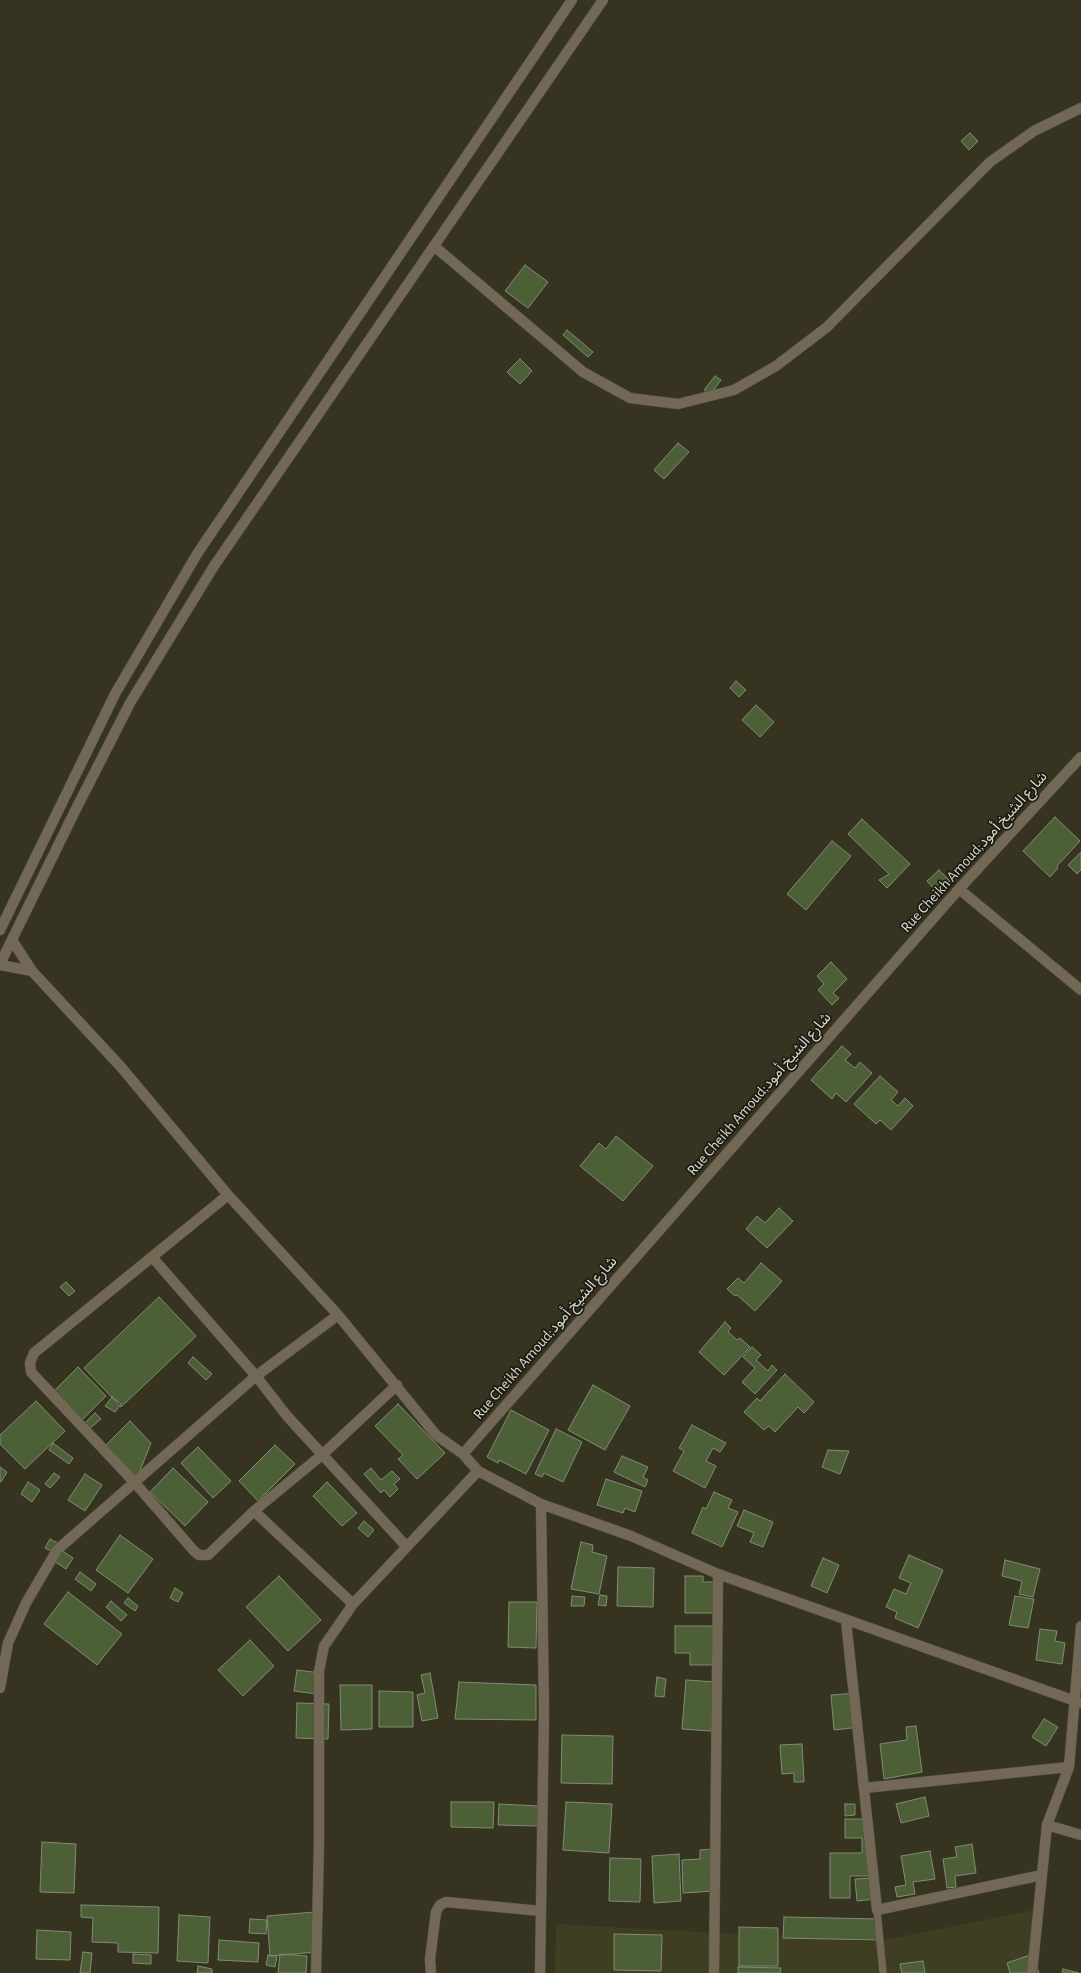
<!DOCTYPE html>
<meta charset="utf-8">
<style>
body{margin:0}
canvas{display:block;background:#363420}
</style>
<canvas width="1081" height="1973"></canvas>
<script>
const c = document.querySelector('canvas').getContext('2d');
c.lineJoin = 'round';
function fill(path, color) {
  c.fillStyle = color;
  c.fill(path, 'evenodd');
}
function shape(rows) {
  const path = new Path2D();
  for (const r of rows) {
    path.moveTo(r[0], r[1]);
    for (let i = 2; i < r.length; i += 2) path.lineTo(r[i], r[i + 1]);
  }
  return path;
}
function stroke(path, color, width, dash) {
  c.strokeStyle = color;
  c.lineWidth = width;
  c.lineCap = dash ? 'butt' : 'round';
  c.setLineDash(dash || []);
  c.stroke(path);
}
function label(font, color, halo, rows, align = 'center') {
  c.font = font + ' "Alegreya Sans","Noto Sans Arabic",sans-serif';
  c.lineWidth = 3.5;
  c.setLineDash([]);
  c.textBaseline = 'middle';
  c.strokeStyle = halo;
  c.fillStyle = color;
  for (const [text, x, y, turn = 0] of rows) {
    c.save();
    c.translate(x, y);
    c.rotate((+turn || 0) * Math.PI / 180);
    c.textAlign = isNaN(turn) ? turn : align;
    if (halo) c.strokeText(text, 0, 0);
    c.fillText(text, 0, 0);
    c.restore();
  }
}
fill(shape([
 [1040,1909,1032,1973,555,1973,556,1924,875,1942]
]), '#403e22');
const building = shape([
 [970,133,978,141,969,150,961,141,970,133],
 [525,265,548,282,528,308,505,291,525,265],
 [567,330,593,352,588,357,563,335,567,330],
 [520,359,532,371,520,384,507,372,520,359],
 [715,376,721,380,710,395,704,390,715,376],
 [678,443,689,452,664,479,654,470,678,443],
 [736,681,746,690,739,697,730,688,736,681],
 [756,705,774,722,760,737,742,720,756,705],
 [1055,817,1080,841,1057,866,1058,868,1050,877,1023,851,1055,817],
 [862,819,910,864,887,888,879,880,889,874,848,834,862,819],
 [832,841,851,856,806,910,787,894,832,841],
 [1081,852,1081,870,1077,874,1068,865,1081,852],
 [939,870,950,881,938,893,927,881,939,870],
 [831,962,847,979,833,993,839,998,832,1005,818,990,824,984,817,976,831,962],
 [842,1046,851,1054,845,1060,855,1068,860,1062,872,1073,846,1102,836,1093,832,1099,811,1080,842,1046],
 [880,1076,898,1092,891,1100,898,1106,905,1098,913,1106,891,1130,880,1120,876,1124,854,1104,880,1076],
 [616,1136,653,1166,623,1201,580,1166,599,1143,606,1149,616,1136],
 [779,1208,793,1221,767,1248,746,1229,757,1216,765,1223,779,1208],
 [761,1263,782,1281,755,1311,737,1295,735,1296,727,1289,738,1278,744,1283,761,1263],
 [66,1282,75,1291,69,1296,60,1287,66,1282],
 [159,1297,196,1336,121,1407,84,1368,159,1297],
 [725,1322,731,1328,728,1332,737,1340,740,1338,750,1347,724,1375,699,1352,725,1322],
 [752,1347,761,1355,756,1360,768,1371,772,1365,777,1370,755,1394,742,1382,755,1368,743,1357,752,1347],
 [193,1357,212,1374,206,1380,188,1363,193,1357],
 [78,1367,106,1396,82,1420,54,1391,78,1367],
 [785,1374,814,1402,804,1413,798,1407,775,1432,769,1426,764,1430,744,1412,757,1398,760,1401,785,1374],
 [593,1385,630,1406,605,1450,568,1430,593,1385],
 [112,1397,121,1404,115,1412,105,1406,112,1397],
 [36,1401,65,1431,25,1469,0,1444,0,1435,36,1401],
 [398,1404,445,1453,417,1479,398,1459,403,1455,375,1426,398,1404],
 [511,1410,549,1430,526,1474,499,1460,498,1463,487,1457,511,1410],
 [95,1413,101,1419,87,1431,82,1426,95,1413],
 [130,1421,151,1443,135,1483,127,1467,106,1445,130,1421],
 [692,1425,726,1443,720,1452,713,1448,706,1461,716,1466,705,1488,673,1471,684,1451,679,1448,692,1425],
 [556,1429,582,1442,563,1482,544,1473,542,1477,535,1474,556,1429],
 [53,1443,73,1458,69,1464,49,1450,53,1443],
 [275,1445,295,1464,258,1501,239,1481,275,1445],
 [198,1447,231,1481,213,1498,181,1463,198,1447],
 [828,1450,849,1451,840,1474,822,1467,828,1450],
 [622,1456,648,1467,643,1477,648,1480,645,1487,614,1472,622,1456],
 [0,1467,7,1472,1,1482,0,1481,0,1467],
 [173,1468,208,1502,185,1526,150,1492,173,1468],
 [371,1468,381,1480,392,1471,400,1479,394,1484,398,1489,390,1497,384,1490,381,1493,364,1474,371,1468],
 [54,1473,60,1477,50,1488,45,1484,54,1473],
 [85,1474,102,1485,85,1511,68,1500,85,1474],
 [606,1479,642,1491,635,1512,625,1508,623,1513,597,1505,606,1479],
 [28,1482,40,1490,32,1502,21,1494,28,1482],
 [327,1482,357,1513,342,1526,313,1496,327,1482],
 [714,1492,732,1500,728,1508,738,1512,722,1547,692,1533,703,1507,706,1509,714,1492],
 [744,1510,773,1522,763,1547,750,1542,754,1533,737,1526,744,1510],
 [364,1521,374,1530,368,1537,358,1528,364,1521],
 [120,1535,153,1559,128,1593,96,1570,120,1535],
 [50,1539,62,1545,57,1554,45,1548,50,1539],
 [581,1542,593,1545,592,1552,607,1556,599,1594,571,1589,581,1542],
 [61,1550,73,1558,66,1569,54,1561,61,1550],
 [909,1555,943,1570,918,1628,895,1618,897,1612,886,1607,894,1589,906,1594,911,1583,899,1578,909,1555],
 [823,1558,839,1565,827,1593,811,1586,823,1558],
 [1005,1560,1040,1569,1033,1597,1019,1594,1022,1581,1002,1576,1005,1560],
 [618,1567,654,1568,653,1607,617,1606,618,1567],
 [80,1572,96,1584,91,1591,75,1579,80,1572],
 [279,1576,321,1620,288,1651,246,1607,279,1576],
 [685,1576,703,1576,703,1582,715,1582,714,1613,685,1613,685,1576],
 [175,1588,183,1593,178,1602,170,1598,175,1588],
 [68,1592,122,1634,97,1665,44,1624,68,1592],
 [600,1595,607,1596,606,1606,598,1605,600,1595],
 [572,1596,585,1597,584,1606,571,1606,572,1596],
 [1015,1596,1034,1599,1028,1628,1009,1625,1015,1596],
 [128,1598,138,1606,135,1611,124,1603,128,1598],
 [111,1601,127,1615,121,1621,106,1607,111,1601],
 [509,1602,537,1602,536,1648,508,1647,509,1602],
 [675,1626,713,1626,715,1665,690,1665,690,1653,675,1653,675,1626],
 [1040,1629,1057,1631,1055,1641,1065,1643,1062,1664,1036,1660,1040,1629],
 [250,1640,274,1666,243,1696,218,1670,250,1640],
 [297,1670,320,1673,317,1694,294,1691,297,1670],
 [430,1673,438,1718,422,1721,417,1695,425,1693,421,1675,430,1673],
 [657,1677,666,1679,664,1697,655,1696,657,1677],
 [686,1680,716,1682,711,1731,682,1729,686,1680],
 [459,1682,536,1685,536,1720,455,1719,459,1682],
 [340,1685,372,1685,372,1729,341,1730,340,1685],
 [379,1691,413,1692,413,1727,379,1727,379,1691],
 [857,1693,860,1727,834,1730,831,1695,857,1693],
 [297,1703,329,1704,328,1739,296,1738,297,1703],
 [1044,1719,1058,1727,1046,1746,1032,1737,1044,1719],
 [916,1726,922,1772,884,1779,880,1744,907,1740,906,1727,916,1726],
 [562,1735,613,1736,612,1784,561,1783,562,1735],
 [802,1744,804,1782,794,1782,794,1773,782,1774,780,1745,802,1744],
 [925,1797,929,1816,901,1823,896,1804,925,1797],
 [451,1802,494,1802,493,1828,451,1827,451,1802],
 [566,1802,612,1804,609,1853,563,1850,566,1802],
 [499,1804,539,1806,538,1826,498,1825,499,1804],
 [845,1804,855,1804,855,1815,845,1816,845,1804],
 [845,1819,867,1819,873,1876,850,1876,850,1898,830,1898,830,1853,862,1853,862,1838,845,1838,845,1819],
 [42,1842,76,1844,74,1893,40,1892,42,1842],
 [972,1844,976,1873,955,1876,956,1887,947,1888,943,1859,957,1857,955,1847,972,1844],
 [713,1849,715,1891,683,1893,682,1860,700,1859,700,1850,713,1849],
 [930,1851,935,1879,913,1882,915,1894,897,1897,895,1887,906,1885,901,1856,930,1851],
 [679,1854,681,1901,654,1903,652,1856,679,1854],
 [610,1858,641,1859,640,1902,609,1901,610,1858],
 [876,1878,877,1899,857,1901,855,1879,876,1878],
 [81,1905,159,1907,158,1953,118,1952,118,1943,92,1942,93,1918,81,1917,81,1905],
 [315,1912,318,1952,270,1956,267,1916,315,1912],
 [179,1915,210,1917,208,1963,177,1961,179,1915],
 [784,1917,878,1919,878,1940,783,1938,784,1917],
 [250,1919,267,1920,266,1934,249,1933,250,1919],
 [739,1927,778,1928,778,1966,739,1966,739,1927],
 [37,1930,71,1932,70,1960,36,1959,37,1930],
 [614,1934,662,1935,661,1971,614,1970,614,1934],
 [219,1940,259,1943,258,1962,218,1960,219,1940],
 [83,1952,92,1953,90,1973,80,1973,83,1952],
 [133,1954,151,1955,151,1964,133,1963,133,1954],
 [280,1954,307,1956,306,1973,278,1973,280,1954],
 [1033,1954,1039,1973,1010,1973,1007,1963,1033,1954],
 [268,1955,277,1956,275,1967,266,1965,268,1955],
 [923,1961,925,1973,902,1973,900,1964,923,1961],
 [198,1966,212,1969,212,1973,197,1973,198,1966],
 [738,1967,781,1968,780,1973,738,1973,738,1967],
 [1063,1969,1079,1973,1062,1973,1063,1969]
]);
fill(building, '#4d5f36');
stroke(building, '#818b75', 1);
const service = shape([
 [877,1910,883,1973]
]);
const minor = shape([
 [434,246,583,372,630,398,678,404,734,390,776,366,827,327,990,162,1034,131,1081,108],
 [959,889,1081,990],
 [12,940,32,971,121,1067,228,1195,338,1315,436,1435,463,1454,478,1471,541,1504,631,1536,718,1574,1081,1703],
 [0,965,32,971],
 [228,1195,34,1353,30,1363,31,1372,135,1483,194,1551,199,1555,208,1555,254,1511,323,1454,397,1385],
 [152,1257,256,1376,287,1416,406,1546],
 [463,1454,959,889,1081,757],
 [254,1511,353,1604],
 [846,1621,877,1910,1042,1875],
 [0,1688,8,1643,26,1603,57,1550,256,1376,338,1315],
 [864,1788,1069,1767],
 [1047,1825,1081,1835],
 [316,1973,319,1844,319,1671,324,1646,353,1604,478,1471],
 [431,1973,430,1959,436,1912,440,1905,446,1902,541,1911],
 [540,1973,544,1712,541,1504],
 [714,1973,718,1574],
 [1032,1973,1047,1825,1069,1767,1081,1626]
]);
const tertiary = shape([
 [0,930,115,694,197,554,572,0],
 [0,964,75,811,130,703,214,566,603,0]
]);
stroke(service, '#545240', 8);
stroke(minor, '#545240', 11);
stroke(tertiary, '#545240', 11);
stroke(service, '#736856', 7);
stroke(minor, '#736856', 10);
stroke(tertiary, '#736856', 10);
label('15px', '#dddcd0', '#1c1b12', [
 ["Rue Cheikh Amoud;شارع الشيخ أمود",974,852,-48],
 ["Rue Cheikh Amoud;شارع الشيخ أمود",759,1094,-49],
 ["Rue Cheikh Amoud;شارع الشيخ أمود",545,1338,-49]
]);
</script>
